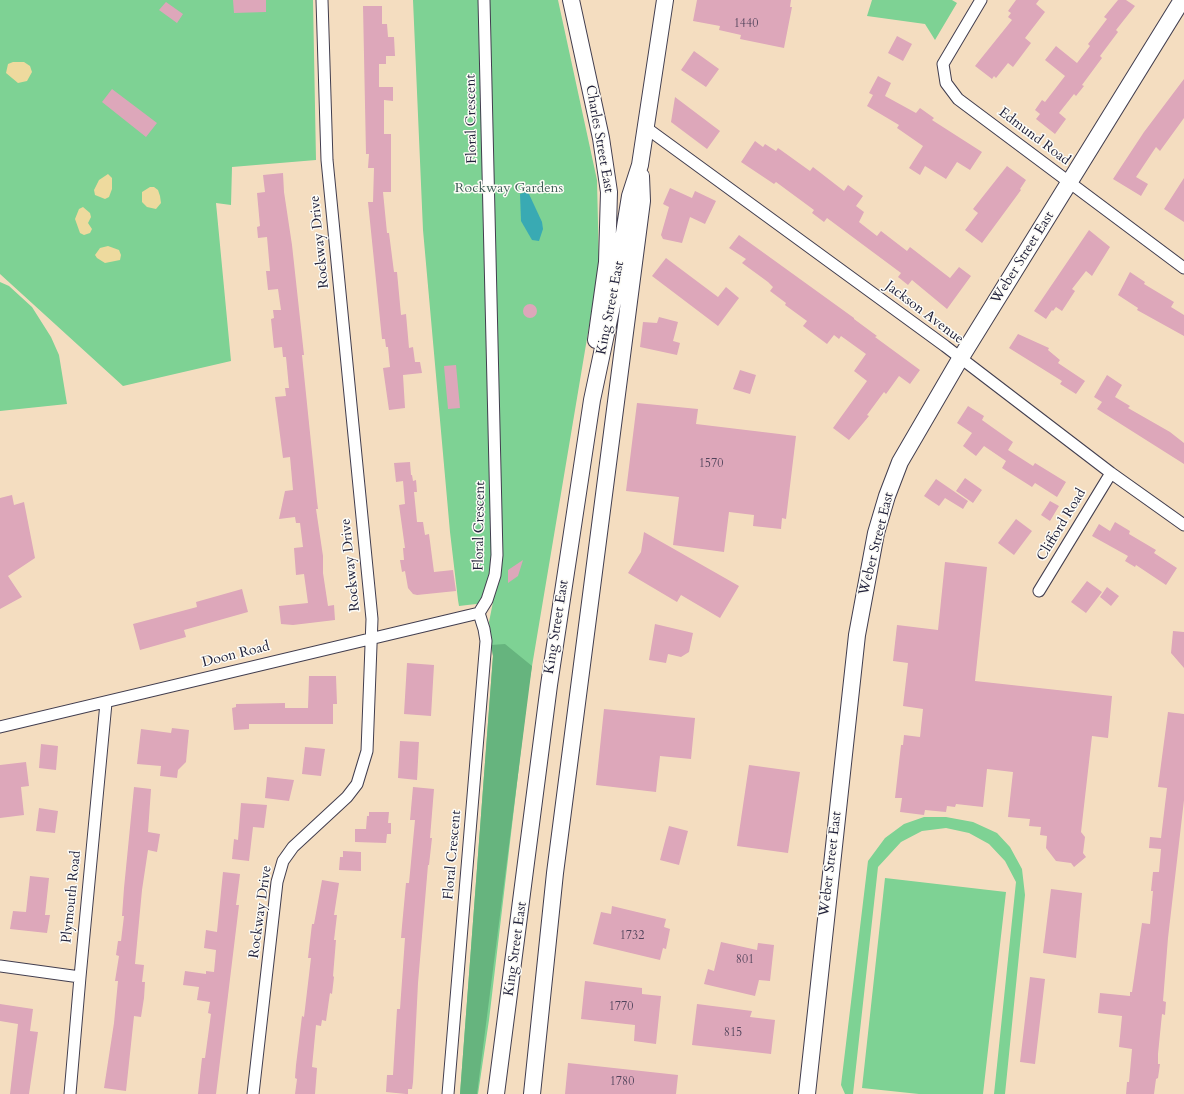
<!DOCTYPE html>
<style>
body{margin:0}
canvas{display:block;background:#f4ddc0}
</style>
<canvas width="1184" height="1094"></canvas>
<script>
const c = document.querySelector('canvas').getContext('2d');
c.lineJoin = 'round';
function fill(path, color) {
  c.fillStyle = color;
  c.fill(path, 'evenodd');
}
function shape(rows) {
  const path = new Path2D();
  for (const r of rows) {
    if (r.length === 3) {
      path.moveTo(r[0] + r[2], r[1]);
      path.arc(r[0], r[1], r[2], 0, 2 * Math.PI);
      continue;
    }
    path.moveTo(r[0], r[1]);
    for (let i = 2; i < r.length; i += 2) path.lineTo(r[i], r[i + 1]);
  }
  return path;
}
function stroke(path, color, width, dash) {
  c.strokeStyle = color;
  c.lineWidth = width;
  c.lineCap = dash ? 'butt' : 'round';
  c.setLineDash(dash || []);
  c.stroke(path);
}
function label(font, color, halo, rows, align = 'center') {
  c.font = font + ' Cardo,serif';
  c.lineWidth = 3;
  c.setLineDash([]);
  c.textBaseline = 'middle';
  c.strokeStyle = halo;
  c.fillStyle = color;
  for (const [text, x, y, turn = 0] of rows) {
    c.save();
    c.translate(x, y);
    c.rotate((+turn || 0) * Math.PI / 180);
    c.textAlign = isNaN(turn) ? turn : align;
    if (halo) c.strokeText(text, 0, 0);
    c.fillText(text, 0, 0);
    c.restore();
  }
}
fill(shape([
 [0,0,313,0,316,160,232,167,231,205,216,203,231,361,123,386,0,274],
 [413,0,558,0,597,180,599,267,528,690,489,1020,478,1094,460,1094,493,656,489,622,493,602,459,606,458,600,450,532,423,230],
 [872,0,952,0,957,3,935,40,925,24,867,16],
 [0,282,9,286,32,307,51,337,59,355,67,404,0,411],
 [924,817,946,817,973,822,997,833,1010,847,1022,869,1025,895,1005,1094,994,1094,1016,882,1005,861,989,844,969,833,946,828,922,831,901,842,878,867,853,1094,845,1094,841,1085,868,861,885,838,904,824],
 [885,878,1006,892,983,1094,919,1094,862,1088]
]), '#7ed294');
fill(shape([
 [505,644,532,666,477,1094,460,1094,493,656,491,645]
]), '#66b47e');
fill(shape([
 [13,62,24,62,30,66,32,72,27,81,18,83,6,73,8,64],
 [108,174,112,178,112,189,109,197,105,199,95,195,94,190,99,180],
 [150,187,154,187,158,190,160,196,161,203,156,209,147,207,142,202,142,192],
 [83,207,90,213,91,217,88,223,92,229,90,233,84,235,80,233,75,219,79,209],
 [108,246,119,250,121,255,120,260,105,263,97,258,95,255,100,248]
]), '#eeda9e');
fill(shape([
 [526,192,529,194,542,222,543,229,539,241,532,240,521,221,520,194]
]), '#39aab3');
fill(shape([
 [233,0,266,0,266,12,234,13],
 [697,0,791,0,790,7,792,7,784,48,740,39,741,35,719,30,720,26,693,21],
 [1016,0,1039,0,1036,4,1045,12,1025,38,1031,43,1013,67,1008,63,996,78,994,76,992,79,975,66,1012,20,1008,17,1011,13,1008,11],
 [1118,0,1126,0,1135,6,1116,30,1118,32,1100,56,1102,58,1082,85,1084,86,1076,96,1074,94,1059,113,1066,119,1055,134,1036,119,1040,114,1035,110,1042,100,1045,102,1065,76,1045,60,1056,46,1077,63,1090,46,1088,44,1107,19,1104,17],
 [166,2,183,14,177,23,159,10],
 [363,6,382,6,382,24,387,24,388,37,394,37,395,56,386,56,386,64,379,64,379,87,393,87,393,101,384,100,384,134,391,134,391,192,383,192,387,233,389,233,394,272,397,272,401,315,406,314,409,348,413,347,415,362,420,362,422,373,403,375,405,408,389,410,383,368,390,367,388,347,386,347,385,339,382,339,368,202,373,202,374,168,368,168,369,154,366,154],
 [897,36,912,44,903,61,888,53],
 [694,51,719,69,706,87,681,70],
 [878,76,891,83,885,96,916,113,920,108,934,118,932,120,982,152,970,170,957,162,946,179,925,166,920,175,909,168,923,146,897,128,899,125,867,106,873,95,869,93],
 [1184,79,1184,118,1160,151,1156,147,1136,177,1148,184,1141,196,1113,179,1144,132],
 [112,89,157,123,146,137,102,102],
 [675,97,720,131,707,149,671,122],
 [755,141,763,147,765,144,776,151,778,148,810,171,813,167,844,191,848,185,863,196,856,206,864,212,859,222,877,236,881,231,907,251,910,247,950,278,959,267,971,276,947,309,912,280,908,285,898,277,901,273,827,218,824,222,812,213,814,210,776,182,774,184,741,162],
 [1007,166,1026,180,1020,189,1021,190,982,243,965,230,978,213,973,209],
 [283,173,284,192,292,245,304,355,302,355,317,501,318,509,316,509,323,556,323,573,328,606,334,605,335,620,293,625,281,624,279,606,308,603,304,574,296,575,294,548,303,547,300,523,296,523,295,517,279,519,285,491,293,490,290,457,283,458,275,397,286,396,285,388,289,388,286,357,283,357,282,347,274,348,271,319,274,318,273,310,281,310,278,289,268,290,266,271,270,271,267,237,258,238,257,227,260,226,257,193,265,192,263,175],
 [1184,178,1184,222,1164,209],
 [670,188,692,198,695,191,716,201,705,224,690,217,682,243,663,239,661,235,669,207,663,204],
 [1089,230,1110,247,1092,276,1086,271,1072,289,1075,291,1062,311,1056,307,1053,311,1052,310,1046,319,1034,311],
 [739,235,854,318,854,319,877,336,875,337,920,370,910,384,899,376,886,394,884,392,867,415,869,416,849,440,833,428,867,381,854,371,866,354,841,336,839,339,834,335,827,344,803,326,807,321,785,305,786,303,770,291,773,287,768,282,742,263,746,259,729,248],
 [666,258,718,297,726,287,739,298,718,326,652,276],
 [1130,272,1145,282,1144,284,1174,302,1171,307,1184,315,1184,336,1137,310,1138,308,1118,295],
 [530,311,7],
 [659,317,678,322,673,341,680,343,677,355,640,347,643,322,657,323],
 [1018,334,1049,348,1048,350,1060,360,1058,363,1085,381,1076,394,1060,384,1062,381,1009,348],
 [456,365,460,408,448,409,444,366],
 [740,370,756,375,750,394,733,389],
 [1107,375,1122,385,1115,397,1130,406,1128,408,1170,432,1184,443,1184,464,1097,409,1102,402,1094,397],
 [637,403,698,409,696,424,796,436,786,519,782,518,781,529,753,526,754,515,729,512,724,552,673,545,679,497,626,491],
 [968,406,984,416,982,420,1013,442,1008,450,1033,466,1035,463,1066,482,1057,497,1035,483,1032,487,1002,468,1006,461,984,446,976,456,963,446,972,433,957,423],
 [410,462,411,475,412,475,413,481,416,480,417,492,414,492,417,522,423,522,425,535,429,534,434,572,453,570,456,591,417,595,413,594,408,588,405,571,402,572,400,560,404,560,403,548,405,548,399,505,405,504,403,481,396,482,394,463],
 [965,478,982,490,973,503,956,491],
 [936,479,968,501,963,509,945,498,939,506,924,496],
 [12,495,14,505,24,502,35,558,8,576,22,597,0,609,0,498],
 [1050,501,1059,506,1050,521,1041,515],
 [1016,519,1032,531,1014,555,998,543],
 [1115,522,1130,531,1129,534,1156,550,1154,553,1177,568,1166,585,1136,565,1135,567,1125,561,1128,556,1092,536,1099,524,1110,531],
 [644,532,739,586,720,618,681,595,677,602,628,573,641,552],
 [523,560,518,576,508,583,508,570],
 [945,562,987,567,975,681,1112,696,1108,738,1092,736,1081,832,1085,837,1083,853,1086,857,1074,867,1071,863,1056,861,1046,848,1047,836,1040,835,1041,827,1029,826,1030,819,1008,817,1013,772,987,769,983,807,956,804,955,807,947,806,946,812,925,810,924,815,900,812,902,798,895,798,901,745,903,745,904,735,920,737,923,709,903,706,908,663,893,661,897,625,938,630],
 [1087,581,1102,592,1086,613,1071,602],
 [1107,587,1119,596,1111,606,1100,597],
 [242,589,248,612,184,630,186,637,140,650,133,624,197,607,196,602],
 [655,624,693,633,689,652,681,657,668,654,666,663,649,660],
 [1173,631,1184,632,1184,668,1171,653],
 [407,663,434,665,431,716,404,714],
 [309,676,336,676,337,704,333,704,333,724,249,724,249,729,234,730,232,708,236,707,236,704,285,703,285,708,308,708],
 [604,709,695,718,691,759,660,756,656,792,596,785],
 [1168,712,1184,714,1184,800,1168,938,1163,1001,1166,1002,1165,1015,1162,1014,1158,1054,1158,1064,1160,1064,1158,1078,1156,1079,1154,1094,1126,1094,1127,1082,1129,1082,1132,1049,1119,1047,1122,1016,1098,1013,1100,993,1130,996,1130,992,1132,992,1142,923,1150,924,1153,891,1151,891,1153,872,1159,872,1161,849,1149,848,1150,837,1161,838,1167,788,1158,787],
 [172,728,189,730,186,762,178,770,177,778,160,776,161,766,137,764,141,729,171,733],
 [400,741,419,742,417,780,398,778],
 [41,744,58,746,56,770,39,768],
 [305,747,325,749,321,776,302,774],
 [26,762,29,786,21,787,24,815,0,818,0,765],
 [749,765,800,772,788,853,737,846],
 [267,777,294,780,289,801,265,798],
 [134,787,151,789,148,832,160,834,157,852,148,850,142,890,135,964,144,965,142,982,145,982,144,998,141,1017,134,1016,126,1091,104,1088,114,1023,118,981,115,981,119,956,116,955,118,941,121,941,124,916,122,916,124,888],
 [413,787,434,789,430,838,432,838,429,865,428,865,418,983,413,1082,412,1089,408,1089,408,1094,406,1094,386,1092,387,1075,393,1075,397,1009,400,1009,405,938,401,938,402,926,406,883,409,883,415,820,410,820],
 [241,803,267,805,264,828,253,827,249,861,232,859,234,839,238,840],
 [39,808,58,811,55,833,36,831],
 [369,812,389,812,388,823,391,823,391,834,387,834,386,843,355,842,355,829,366,829,367,816,369,816],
 [669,826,688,831,679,865,660,860],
 [343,851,361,852,361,871,339,870,340,857,343,857],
 [223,872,240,874,236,905,239,905,216,1094,198,1094,202,1058,205,1058,211,1014,208,1013,210,1002,197,1000,199,987,183,985,185,971,206,974,206,971,214,972,216,950,204,948,206,930,217,932],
 [30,876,49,878,45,915,50,915,47,933,10,929,13,911,26,912],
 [322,880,339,883,334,915,337,915,334,940,336,940,333,976,334,977,332,994,330,993,326,1021,322,1020,321,1026,316,1025,312,1067,317,1068,315,1094,295,1094,297,1079,295,1078,296,1065,302,1016,304,1017,311,958,308,958,312,924,314,924],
 [1051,889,1082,893,1076,958,1043,953],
 [612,906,666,919,664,927,670,929,666,949,663,948,660,960,593,944,601,912,611,914],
 [721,942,757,950,758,943,774,945,770,981,759,980,755,996,704,984,708,969,714,971],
 [1030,977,1045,979,1035,1064,1020,1062],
 [585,981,642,988,642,994,661,996,656,1044,634,1041,635,1025,581,1019],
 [0,1004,33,1009,30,1031,38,1032,29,1094,10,1094,18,1024,0,1021],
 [697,1004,752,1011,750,1017,775,1020,771,1054,692,1045],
 [568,1063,678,1075,676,1094,565,1094]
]), '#dda7ba');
const street = shape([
 [981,0,943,64,946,83,958,99,1184,268],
 [645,127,945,346,1111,473,1184,525],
 [1039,591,1111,473],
 [479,613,487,600,495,575,497,555,484,0],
 [0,727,479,613],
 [0,966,80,977],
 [70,1094,80,977,106,703],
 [253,1094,277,882,283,861,293,847,347,797,357,784,367,751,372,619,327,160,322,0],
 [448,1094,486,641,484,629,479,613]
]);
const secondary = shape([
 [571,0,601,138,609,192,607,262,596,340],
 [496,1094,549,685,592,400,613,301,630,196,640,165,665,0],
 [532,1094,555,873,642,201,641,176],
 [807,1094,857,635,876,533,887,496,900,462,960,359,1182,0]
]);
stroke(street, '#423e4f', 13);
stroke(secondary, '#423e4f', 18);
stroke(street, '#fff', 11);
stroke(secondary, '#fff', 16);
label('12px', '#51435b', null, [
 ["1440",746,24],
 ["1570",711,464],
 ["1732",632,936],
 ["801",745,960],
 ["1770",621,1007],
 ["815",733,1033],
 ["1780",622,1082]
]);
label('14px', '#22223b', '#fdfcf7', [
 ["Floral Crescent",472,119,-91],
 ["Edmund Road",1034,137,37],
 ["Charles Street East",599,139,80],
 ["Rockway Drive",320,242,-96],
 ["Weber Street East",1023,258,-58],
 ["King Street East",611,308,-79],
 ["Jackson Avenue",924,313,37],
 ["Clifford Road",1062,525,-59],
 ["Floral Crescent",480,526,-89],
 ["Weber Street East",877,544,-76],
 ["Rockway Drive",351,565,-96],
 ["King Street East",557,627,-81],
 ["Doon Road",236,655,-14],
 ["Floral Crescent",453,855,-85],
 ["Weber Street East",831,864,-83],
 ["Plymouth Road",72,897,-84],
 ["Rockway Drive",261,912,-82],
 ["King Street East",516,949,-82]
]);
label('14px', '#42605a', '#fdfcf7', [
 ["Rockway Gardens",509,189]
]);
</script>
